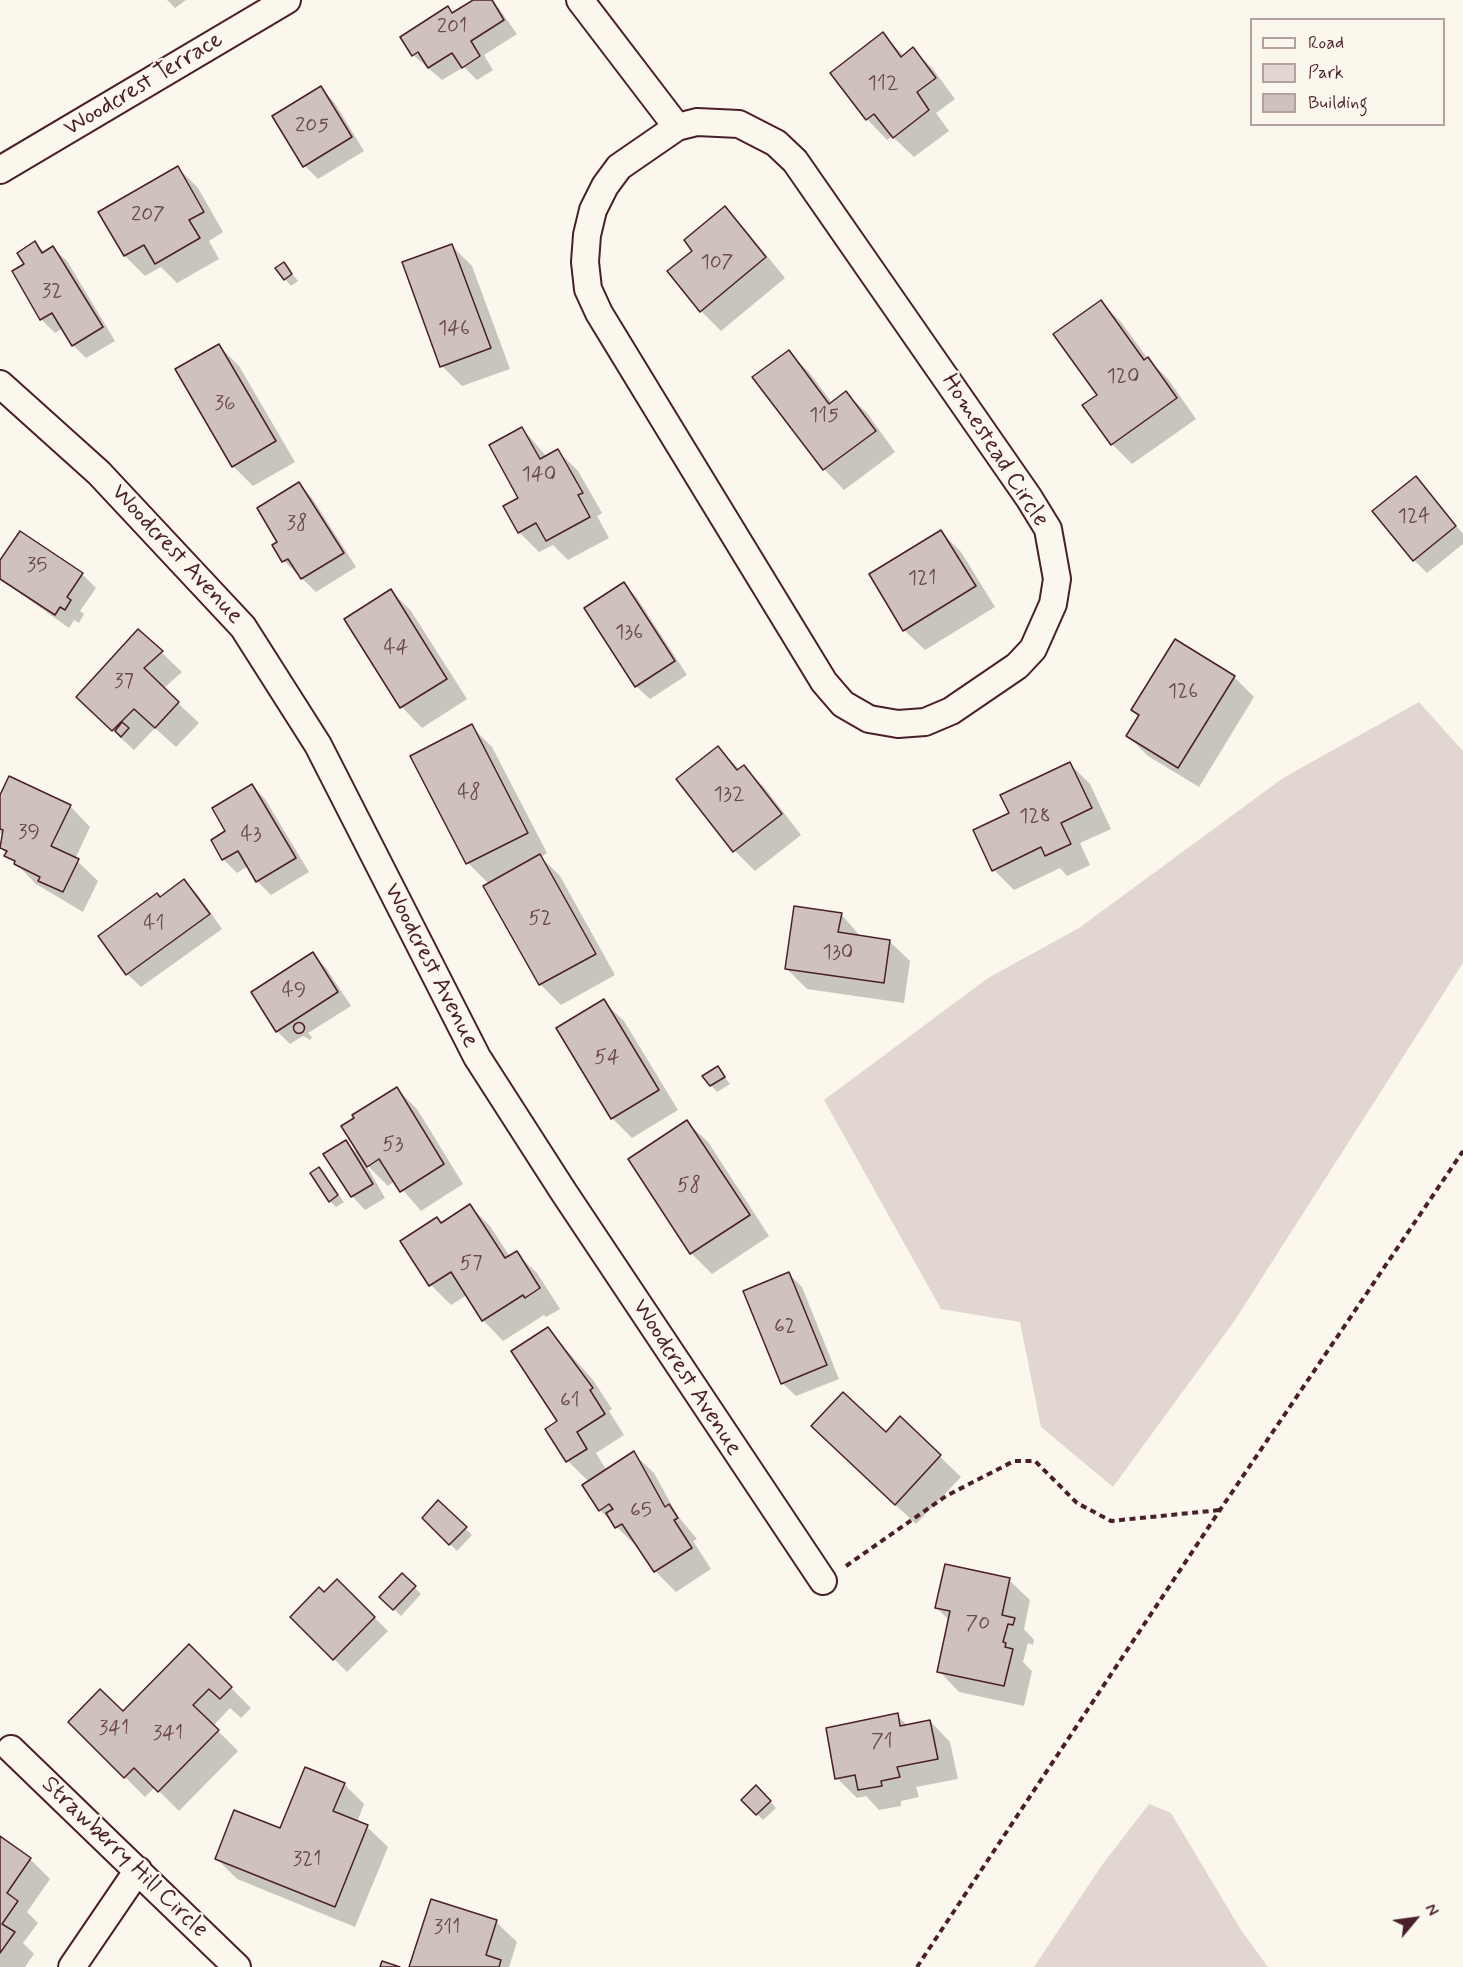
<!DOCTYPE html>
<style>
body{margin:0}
#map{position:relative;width:1463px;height:1967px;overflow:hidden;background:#fbf7ec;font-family:Mynerve,sans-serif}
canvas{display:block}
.legend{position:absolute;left:1250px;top:18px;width:195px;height:108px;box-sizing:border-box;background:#fbf7ec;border:2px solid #b4a19f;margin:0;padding:8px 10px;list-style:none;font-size:18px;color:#4a1f2b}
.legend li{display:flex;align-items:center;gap:12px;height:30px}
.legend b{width:30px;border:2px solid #b4a19f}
.north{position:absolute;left:1385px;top:1889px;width:60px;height:60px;-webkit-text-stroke:4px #fbf7ec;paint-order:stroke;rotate:61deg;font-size:16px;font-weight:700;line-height:24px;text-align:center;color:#4a1f2b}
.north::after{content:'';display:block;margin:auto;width:21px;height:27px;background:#4a1f2b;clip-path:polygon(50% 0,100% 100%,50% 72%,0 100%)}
</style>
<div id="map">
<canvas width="1463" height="1967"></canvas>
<ul class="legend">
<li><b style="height:8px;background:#fbf7ec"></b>Road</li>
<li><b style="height:16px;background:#e2d7d0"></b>Park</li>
<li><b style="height:16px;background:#cfc2bc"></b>Building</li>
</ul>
<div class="north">N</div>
</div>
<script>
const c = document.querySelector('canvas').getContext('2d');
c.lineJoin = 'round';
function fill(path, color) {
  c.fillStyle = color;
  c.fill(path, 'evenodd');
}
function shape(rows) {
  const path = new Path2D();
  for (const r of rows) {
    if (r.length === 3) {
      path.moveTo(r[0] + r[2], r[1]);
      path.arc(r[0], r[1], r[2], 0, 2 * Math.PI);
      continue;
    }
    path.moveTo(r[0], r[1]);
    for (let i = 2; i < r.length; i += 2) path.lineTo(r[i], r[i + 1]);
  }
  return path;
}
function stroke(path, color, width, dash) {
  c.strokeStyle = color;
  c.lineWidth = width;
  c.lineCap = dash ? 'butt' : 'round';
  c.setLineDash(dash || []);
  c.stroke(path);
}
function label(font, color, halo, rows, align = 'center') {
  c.font = font + ' Mynerve,sans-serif';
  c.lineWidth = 4.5;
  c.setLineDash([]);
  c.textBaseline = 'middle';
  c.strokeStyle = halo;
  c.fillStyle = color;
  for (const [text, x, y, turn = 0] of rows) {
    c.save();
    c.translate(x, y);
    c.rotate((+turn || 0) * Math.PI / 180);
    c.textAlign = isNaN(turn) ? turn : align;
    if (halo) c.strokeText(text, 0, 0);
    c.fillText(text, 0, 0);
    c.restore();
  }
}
fill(shape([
 [1419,702,1463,751,1463,963,1235,1320,1113,1487,1041,1427,1020,1322,941,1309,824,1100,988,978,1079,928,1283,778],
 [1149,1804,1171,1813,1241,1930,1268,1967,1034,1967,1102,1865]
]), '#e2d7d0');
fill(shape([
 [167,0,186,0,175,8],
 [475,0,493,0,517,34,484,55,493,70,477,80,464,67,442,80,413,55,402,37,448,8,454,14],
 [883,34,904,56,913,49,933,69,955,99,936,113,949,131,914,157,892,136,887,140,867,119,832,73],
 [321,88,334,102,364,151,318,179,305,166],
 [178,168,198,188,223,232,209,241,219,259,177,283,161,267,145,276,125,256,100,212],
 [725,208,745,229,785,278,721,331,701,311],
 [35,243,45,253,53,248,67,261,115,341,86,358,73,345,63,328,55,333,41,319,14,271,26,264],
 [452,246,472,266,510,369,462,386,442,366],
 [284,264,298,281,291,286,285,279],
 [1101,302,1121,322,1148,359,1168,379,1196,419,1132,464,1112,444,1099,395],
 [219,346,239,366,295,462,253,486,233,466],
 [788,352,809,372,832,403,846,393,867,413,895,452,844,490,824,469,754,377],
 [522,428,547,457,558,451,578,471,602,513,597,516,609,538,568,560,553,545,539,552,519,532],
 [1416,478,1463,534,1463,544,1427,573,1414,560],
 [299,484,312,498,356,567,316,592,284,561,279,542],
 [941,532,961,552,995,607,925,650,904,630],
 [20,533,82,574,96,588,80,611,84,614,79,623,74,620,69,628,0,579,0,563],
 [624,584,637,598,687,675,650,699,636,686],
 [391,591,411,611,467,699,422,728,402,707,346,619],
 [139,631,182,672,163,689,199,723,176,747,155,728,134,750,98,717],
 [1234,677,1254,697,1199,787,1148,756,1128,736,1140,717,1133,710],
 [471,726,492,747,547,853,541,857,560,876,615,975,561,1005,540,984,485,886,489,884,468,863,412,757],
 [718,748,740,770,744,767,764,787,801,835,755,871,735,851,678,779],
 [1070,764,1090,784,1111,829,1080,843,1090,865,1067,876,1060,868,1014,890,994,870,1011,813],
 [252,785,265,799,309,872,271,895,257,881,248,866,237,873,223,859,227,832],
 [0,800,70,806,90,827,75,859,98,881,83,912,36,884,0,847,2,835,0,833],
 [184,881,198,895,222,929,141,987,127,974,160,899],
 [841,914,861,937,889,941,910,961,904,1003,807,989,787,969],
 [313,954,326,968,351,1006,308,1033,312,1037,310,1040,303,1036,290,1044,277,1031],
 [603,1001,624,1021,678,1110,632,1138,612,1118],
 [718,1068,730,1084,717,1092,711,1085],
 [397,1089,417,1109,463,1184,421,1211,395,1181,388,1186,365,1163,385,1198,365,1210,352,1196,345,1142,362,1157,356,1118],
 [687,1122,708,1142,769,1236,712,1274,691,1253,630,1159],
 [319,1168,344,1202,336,1207,330,1201],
 [470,1206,490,1226,510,1257,516,1253,537,1273,560,1309,546,1317,544,1315,503,1341,483,1320,467,1295,451,1305,431,1285,437,1219,442,1224],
 [788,1273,802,1287,839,1379,796,1396,782,1383],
 [548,1329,593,1380,612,1409,609,1411,624,1435,596,1453,607,1471,633,1453,654,1473,677,1515,697,1539,693,1541,711,1569,676,1592,656,1572,639,1546,637,1547,600,1510,589,1482,568,1461,559,1422],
 [900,1418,961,1477,916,1524,833,1447,886,1434],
 [438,1502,472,1535,457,1551,424,1518],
 [402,1575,421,1594,401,1616,381,1596],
 [1009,1580,1030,1600,1024,1629,1034,1640,1033,1645,1028,1643,1023,1662,1032,1671,1024,1706,959,1692,939,1671,950,1621,937,1608],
 [337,1581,388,1631,347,1672,292,1617,324,1594],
 [189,1646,251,1708,241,1718,230,1708,213,1726,238,1751,179,1811,155,1787,145,1797,70,1722,123,1713],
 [897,1715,908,1726,930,1721,950,1742,958,1779,916,1787,919,1797,901,1801,901,1806,879,1810,866,1796,857,1798,837,1778],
 [344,1784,364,1804,357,1822,367,1827,388,1847,355,1927,237,1879,216,1858,281,1830],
 [756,1787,776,1808,763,1820,743,1800],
 [0,1838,30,1859,50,1879,27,1912,38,1923,23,1943,34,1954,25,1967,0,1967],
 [496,1922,517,1942,509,1967,411,1967]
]), '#0003');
const building = shape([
 [473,0,492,0,504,20,471,41,480,56,462,68,452,53,428,68,418,52,412,56,400,37,448,6,452,13,473,0],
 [883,32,901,57,913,47,936,78,917,92,929,110,893,138,874,114,866,120,830,73,883,32],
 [321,86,352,137,303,167,272,116,321,86],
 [178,166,204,212,189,220,200,238,155,264,144,245,124,256,98,212,178,166],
 [725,206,766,257,700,312,667,271,692,251,684,240,725,206],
 [35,241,42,253,53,246,103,327,72,346,52,313,40,320,12,271,24,264,17,253,35,241],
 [452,244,491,348,440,367,402,262,452,244],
 [284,262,292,274,284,280,275,268,284,262],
 [1101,300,1144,360,1148,357,1177,398,1111,445,1082,405,1097,395,1053,334,1101,300],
 [219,344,276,441,232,467,175,369,219,344],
 [789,350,829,404,846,391,876,431,823,470,752,377,789,350],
 [522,427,540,459,558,449,583,493,578,495,590,517,546,541,536,523,518,533,503,506,518,498,489,445,522,427],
 [1416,476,1456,526,1413,561,1372,511,1416,476],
 [299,482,344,553,301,579,288,559,282,562,272,545,277,542,257,508,299,482],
 [941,530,976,586,903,631,869,574,941,530],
 [20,531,83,573,67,597,71,600,65,610,60,607,55,615,0,579,0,560,20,531],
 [624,582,675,661,635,687,584,608,624,582],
 [391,589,447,679,400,708,344,619,391,589],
 [138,629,163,651,144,668,179,702,155,728,134,709,112,731,76,697,138,629],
 [1175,639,1235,676,1178,768,1126,736,1139,715,1131,710,1175,639],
 [122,722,129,728,121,737,115,731,122,722],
 [472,724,528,833,466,864,410,756,472,724],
 [718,746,737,770,744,765,782,814,733,852,676,779,718,746],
 [1070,762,1092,808,1061,823,1071,844,1045,856,1041,847,992,871,973,830,1009,813,1000,795,1070,762],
 [9,776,71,805,51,846,79,859,63,892,38,881,40,877,14,864,15,861,4,856,7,851,0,848,3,830,0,829,0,795,9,776],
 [252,784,296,858,256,882,238,851,222,860,211,840,225,831,212,808,252,784],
 [540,854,596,954,539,985,483,886,540,854],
 [184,879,210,914,126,975,98,936,157,893,160,897,184,879],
 [794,906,842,913,838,932,890,940,884,983,785,969,794,906],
 [313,952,338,992,276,1032,251,992,313,952],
 [604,999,659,1090,611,1119,556,1028,604,999],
 [299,1028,5.5],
 [718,1066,725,1077,710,1086,702,1076,718,1066],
 [397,1087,444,1164,400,1192,379,1159,367,1167,341,1126,354,1118,352,1115,397,1087],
 [687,1120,750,1215,690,1254,628,1159,687,1120],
 [346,1140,373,1184,351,1197,323,1154,346,1140],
 [319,1167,338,1195,329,1202,310,1173,319,1167],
 [470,1204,505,1258,517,1251,540,1288,525,1298,523,1295,482,1321,451,1272,429,1286,400,1241,437,1217,441,1223,470,1204],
 [789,1272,827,1365,781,1384,743,1291,789,1272],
 [548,1327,593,1388,590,1390,605,1414,577,1432,587,1449,566,1462,545,1429,557,1421,511,1351,548,1327],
 [843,1392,886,1432,900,1416,941,1455,895,1505,811,1426,843,1392],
 [634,1451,665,1507,669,1504,678,1518,674,1520,692,1548,654,1572,622,1524,615,1528,606,1513,613,1509,609,1504,599,1511,582,1485,634,1451],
 [438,1500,467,1527,449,1545,422,1518,438,1500],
 [945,1564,1010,1578,1002,1615,1015,1618,1013,1625,1008,1624,1003,1642,1006,1643,1005,1647,1013,1649,1004,1686,937,1672,950,1611,935,1608,945,1564],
 [402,1573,416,1586,393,1610,379,1597,402,1573],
 [337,1579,375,1617,333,1660,290,1617,319,1587,324,1592,337,1579],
 [189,1644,232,1687,220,1699,209,1689,193,1705,219,1730,158,1792,134,1768,124,1778,68,1722,100,1689,123,1711,189,1644],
 [898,1713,900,1726,930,1720,938,1759,897,1767,900,1777,881,1781,882,1786,858,1790,855,1775,835,1779,826,1728,898,1713],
 [305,1767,345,1783,333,1811,368,1825,335,1907,215,1859,234,1810,280,1828,305,1767],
 [756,1785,771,1801,756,1815,741,1800,756,1785],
 [0,1836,31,1858,7,1893,18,1901,2,1924,15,1932,0,1953,0,1836],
 [431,1899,497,1920,486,1955,501,1960,499,1967,409,1967,431,1899],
 [382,1961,400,1967,380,1967,382,1961]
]);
fill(building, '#cfc2bc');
stroke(building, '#4a1f2b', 1.5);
const minor = shape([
 [580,0,677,127],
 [697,122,739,124,776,143,795,161,1029,498,1048,529,1057,579,1053,604,1033,649,1017,666,951,711,925,722,898,724,869,719,843,704,824,682,599,313,588,289,585,262,587,235,593,210,605,186,619,167,677,127,697,122],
 [0,170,287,0],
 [0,384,99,473,243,627,318,745,477,1057,563,1191,823,1581],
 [11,1749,237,1967],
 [72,1967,138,1870]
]);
stroke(minor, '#4a1f2b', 30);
stroke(shape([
 [846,1566,946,1496,1014,1461,1035,1461,1077,1503,1111,1521,1220,1510],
 [917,1967,1220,1510,1463,1151]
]), '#4a1f2b', 4, [6, 4.5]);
stroke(minor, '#fbf7ec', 26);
label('21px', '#6b484f', null, [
 ["201",452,28],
 ["112",883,85],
 ["205",312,127],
 ["207",148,216],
 ["107",717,264],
 ["32",52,293],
 ["146",454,330],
 ["120",1123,378],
 ["36",225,405],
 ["115",824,417],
 ["140",539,476],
 ["124",1414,518],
 ["38",297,525],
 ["35",37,567],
 ["121",922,580],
 ["136",629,634],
 ["44",396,649],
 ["37",124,683],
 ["126",1183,693],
 ["48",469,794],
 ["132",729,796],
 ["128",1035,818],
 ["39",29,834],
 ["43",251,836],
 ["52",540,920],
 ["41",154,925],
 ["130",838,954],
 ["49",294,992],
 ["54",607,1059],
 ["53",393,1146],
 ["58",689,1187],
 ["57",471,1265],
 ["62",785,1328],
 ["61",570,1402],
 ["65",641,1512],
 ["70",978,1625],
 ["341",114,1730],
 ["341",168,1735],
 ["71",882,1743],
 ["321",307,1861],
 ["311",447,1929]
]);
label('24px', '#4a1f2b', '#fbf7ec', [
 ["Woodcrest Terrace",144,85,-31],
 ["Homestead Circle",994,451,57],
 ["Woodcrest Avenue",176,555,47],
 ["Woodcrest Avenue",430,966,63],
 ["Woodcrest Avenue",686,1378,57],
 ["Strawberry Hill Circle",124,1858,44]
]);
</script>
